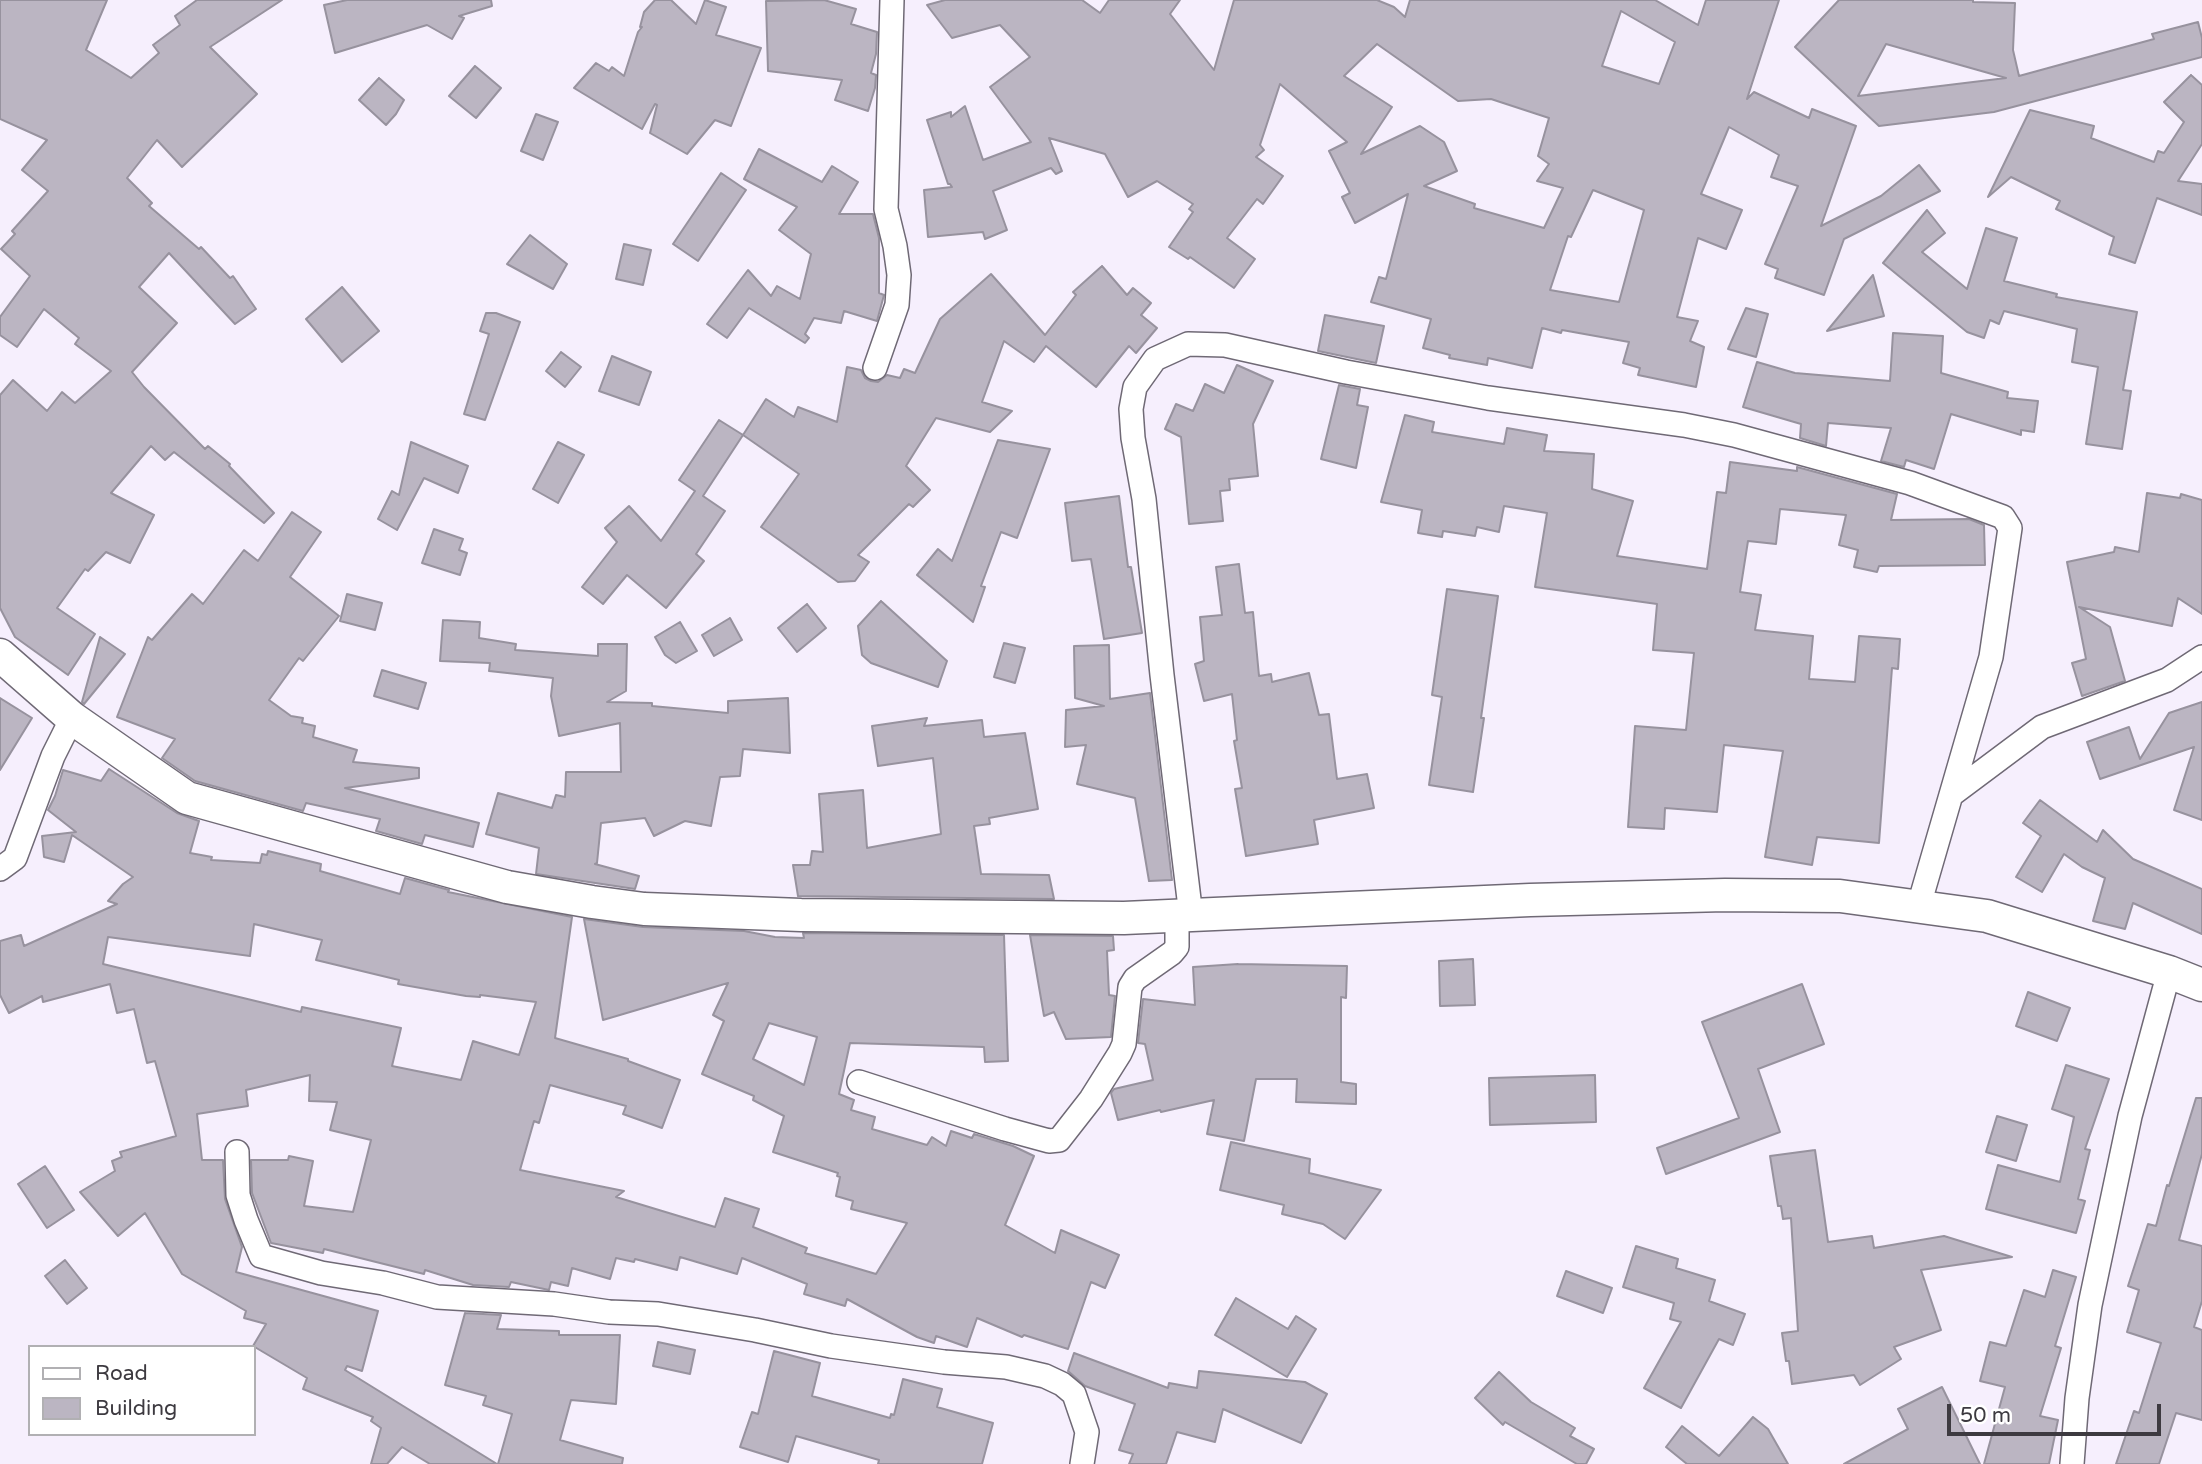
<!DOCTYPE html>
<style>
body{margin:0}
#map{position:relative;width:2202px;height:1464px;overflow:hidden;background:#f6effd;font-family:"Varela Round",sans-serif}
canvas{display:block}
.legend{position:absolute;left:28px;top:1345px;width:228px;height:91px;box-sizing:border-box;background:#fff;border:2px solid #b1b0b3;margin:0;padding:9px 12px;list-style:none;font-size:21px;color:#3d3a40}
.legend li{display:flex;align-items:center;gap:14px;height:35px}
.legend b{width:35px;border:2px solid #b1b0b3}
.scale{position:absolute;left:1947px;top:1404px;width:214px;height:32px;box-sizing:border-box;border:4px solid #3d3a40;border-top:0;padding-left:9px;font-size:21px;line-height:24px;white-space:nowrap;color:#3d3a40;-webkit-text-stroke:5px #fff;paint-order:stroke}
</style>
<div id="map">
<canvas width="2202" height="1464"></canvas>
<ul class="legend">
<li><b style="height:9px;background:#fff"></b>Road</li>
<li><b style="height:19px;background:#bbb5c2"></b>Building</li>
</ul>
<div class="scale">50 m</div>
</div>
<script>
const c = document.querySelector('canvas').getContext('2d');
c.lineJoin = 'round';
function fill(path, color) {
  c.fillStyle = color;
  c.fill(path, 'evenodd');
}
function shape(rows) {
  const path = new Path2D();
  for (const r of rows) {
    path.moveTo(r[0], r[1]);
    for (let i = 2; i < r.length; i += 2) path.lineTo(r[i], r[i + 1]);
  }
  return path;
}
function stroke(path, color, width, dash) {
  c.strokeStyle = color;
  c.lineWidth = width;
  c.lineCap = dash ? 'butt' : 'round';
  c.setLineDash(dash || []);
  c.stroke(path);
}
const building = shape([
 [0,0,107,0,86,50,131,78,159,53,153,45,180,25,175,16,197,0,282,0,210,47,257,94,182,167,157,140,127,178,152,203,149,206,199,249,201,247,230,278,233,276,256,309,235,324,169,253,139,287,177,323,132,372,144,387,205,449,208,446,230,464,229,466,274,513,264,523,174,452,165,460,151,446,111,493,154,515,130,563,106,552,88,571,85,569,57,608,95,634,68,675,15,637,0,608,0,395,13,380,47,411,62,392,75,403,111,371,75,344,79,338,44,309,17,347,0,335,0,317,30,276,1,249,15,234,12,231,48,191,22,170,47,140,0,119,0,0],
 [347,0,491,0,492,6,459,16,464,18,452,39,427,25,335,53,324,5,347,0],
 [655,0,671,0,696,24,705,0,726,7,716,35,761,48,731,126,715,120,687,154,650,133,657,105,655,104,642,129,574,88,596,63,609,71,612,67,624,76,638,32,642,27,640,27,644,12,655,0],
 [824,0,856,9,851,24,877,32,876,54,871,73,876,75,875,88,868,111,835,100,842,80,768,71,766,1,824,0],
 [945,0,1082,0,1100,13,1109,0,1180,0,1170,14,1214,70,1234,0,1377,0,1394,7,1405,17,1410,0,1655,0,1698,25,1706,0,1779,0,1747,99,1754,92,1809,118,1812,109,1856,126,1821,226,1881,196,1919,165,1940,191,1844,239,1824,295,1775,278,1778,269,1765,264,1798,186,1771,177,1779,155,1729,127,1701,194,1742,210,1726,249,1698,238,1677,317,1698,321,1690,341,1704,347,1696,387,1638,375,1640,368,1623,363,1629,342,1562,330,1561,333,1542,328,1532,368,1488,358,1487,365,1449,358,1450,355,1423,348,1431,319,1371,302,1379,277,1386,279,1408,194,1355,223,1342,197,1350,193,1329,151,1347,142,1280,84,1260,145,1264,150,1256,157,1283,176,1263,204,1257,199,1227,238,1255,259,1234,288,1190,257,1188,259,1169,247,1193,212,1189,209,1193,204,1157,181,1128,197,1105,154,1049,138,1062,171,1056,174,1051,168,993,191,1007,230,985,239,983,232,928,237,924,190,952,187,950,184,948,184,927,120,951,112,951,117,965,106,983,160,1031,142,990,87,1030,57,1000,25,952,38,927,5,945,0],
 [1621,11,1675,42,1659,84,1602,66,1621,11],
 [1377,44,1458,101,1491,99,1549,118,1538,156,1549,164,1537,181,1563,188,1544,228,1474,208,1475,204,1424,186,1457,171,1444,142,1420,126,1361,154,1392,107,1344,76,1377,44],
 [1593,190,1644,210,1619,302,1550,290,1568,236,1571,237,1593,190],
 [1839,0,1973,0,1973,2,2015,3,2013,50,2019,76,2154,39,2152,34,2198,22,2202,38,2202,57,1994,112,1879,126,1795,47,1839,0],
 [1886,44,2006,78,1858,96,1886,44],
 [475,66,501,88,476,118,449,96,475,66],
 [2191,75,2202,85,2202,144,2178,181,2202,184,2202,215,2157,198,2135,263,2109,254,2114,237,2056,209,2060,201,2011,177,1988,197,2030,110,2094,126,2091,138,2154,162,2158,151,2164,153,2184,122,2164,102,2191,75],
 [379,78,404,100,396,114,386,125,359,100,379,78],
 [536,114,558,122,543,160,521,151,536,114],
 [759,149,822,182,832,166,858,182,839,214,873,214,879,238,879,293,884,295,877,321,844,311,841,323,814,318,805,334,809,338,805,343,749,308,727,338,707,324,748,270,771,296,777,286,800,299,811,254,779,230,797,207,744,179,759,149],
 [721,173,746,190,698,261,673,244,721,173],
 [1927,210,1945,233,1922,252,1967,289,1986,228,2017,238,2004,281,2057,294,2056,297,2137,312,2123,390,2131,391,2122,449,2086,444,2098,367,2072,362,2077,329,2004,311,1999,324,1990,320,1984,338,1967,332,1883,263,1927,210],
 [530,235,567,264,553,289,507,264,530,235],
 [624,244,651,250,643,285,616,279,624,244],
 [1102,266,1127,295,1133,288,1151,303,1141,315,1157,328,1136,353,1129,346,1096,387,1046,346,1034,362,1004,341,982,402,1012,411,990,432,936,418,906,466,930,490,913,507,909,504,858,555,869,562,855,581,838,582,761,527,799,474,743,435,766,399,794,417,798,407,837,422,847,367,861,370,865,378,871,381,878,382,887,375,900,378,904,369,915,373,940,319,991,274,1045,335,1076,295,1073,292,1102,266],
 [1873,275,1884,316,1827,331,1873,275],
 [342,287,379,331,342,362,306,319,342,287],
 [1746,308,1768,314,1756,357,1728,349,1746,308],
 [486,313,496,313,520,322,485,420,464,414,489,334,480,331,486,313],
 [1325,315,1384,326,1376,363,1318,351,1325,315],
 [1893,333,1943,336,1941,373,2008,392,2007,398,2038,401,2034,432,2021,430,2021,435,1951,414,1934,469,1906,460,1904,467,1881,461,1891,428,1828,423,1826,446,1800,438,1801,424,1743,407,1757,362,1795,373,1890,381,1893,333],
 [561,352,581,367,565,387,546,371,561,352],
 [612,356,651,372,639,405,599,391,612,356],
 [1237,365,1273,381,1253,424,1258,476,1229,479,1230,490,1220,491,1223,521,1189,524,1181,437,1165,429,1176,404,1193,411,1205,384,1224,393,1237,365],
 [1339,385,1360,389,1357,405,1368,407,1356,468,1321,459,1339,385],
 [1405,415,1434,422,1432,432,1504,444,1507,428,1547,435,1544,451,1594,454,1592,489,1633,501,1617,556,1707,569,1717,492,1726,493,1730,462,1797,471,1797,467,1897,494,1891,520,1969,519,1984,525,1985,565,1879,566,1877,572,1854,567,1858,550,1839,545,1846,515,1780,509,1776,544,1748,541,1740,592,1761,595,1755,630,1813,636,1809,679,1855,682,1859,636,1900,639,1898,669,1892,668,1879,843,1817,837,1812,865,1765,857,1783,751,1724,745,1717,812,1665,808,1664,829,1628,827,1635,726,1686,730,1694,653,1653,650,1657,604,1535,587,1547,513,1504,506,1499,532,1477,527,1475,536,1443,531,1442,537,1418,533,1422,510,1381,502,1405,415],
 [719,420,743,435,703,496,725,511,696,554,704,561,666,608,627,575,603,604,582,587,617,542,605,528,629,506,661,541,695,491,679,480,719,420],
 [998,440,1050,449,1017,538,1001,532,981,586,985,587,973,622,917,575,938,549,952,561,998,440],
 [411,442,468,466,458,493,424,478,397,530,378,519,392,491,399,495,411,442],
 [558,442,584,455,558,503,533,489,558,442],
 [2147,493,2180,498,2181,494,2202,500,2202,614,2178,598,2172,626,2079,607,2110,627,2125,681,2082,696,2072,663,2086,659,2067,562,2114,552,2115,547,2139,552,2147,493],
 [1119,496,1128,567,1131,567,1142,633,1104,639,1091,559,1072,561,1065,503,1119,496],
 [292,512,321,532,290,577,339,616,303,661,299,658,269,700,291,716,303,718,302,723,315,726,313,737,357,750,353,762,419,768,419,778,345,788,479,823,473,847,425,835,422,844,376,831,380,819,306,803,303,811,195,781,162,758,175,739,117,717,148,637,152,640,192,594,203,604,244,550,258,561,292,512],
 [434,529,463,539,459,550,467,553,460,575,422,563,434,529],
 [1239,564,1245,613,1253,612,1259,676,1271,674,1272,682,1309,673,1319,715,1329,714,1337,779,1367,774,1374,808,1314,820,1318,844,1246,856,1235,789,1242,788,1234,741,1237,740,1232,694,1204,701,1195,664,1204,661,1200,617,1222,615,1216,567,1239,564],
 [1447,589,1498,596,1481,718,1484,718,1473,792,1429,785,1442,697,1432,695,1447,589],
 [347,594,382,603,375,630,340,621,347,594],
 [881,601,947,661,938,687,871,663,862,655,858,626,881,601],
 [807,604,826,628,797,652,778,628,807,604],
 [730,618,742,640,714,656,702,635,730,618],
 [443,620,480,622,479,638,516,644,515,650,598,656,598,644,627,644,626,691,607,702,652,703,652,706,728,713,728,701,788,698,790,753,743,749,740,776,720,777,711,826,685,821,654,836,645,818,601,823,597,863,595,864,639,876,635,889,536,874,539,848,486,834,498,793,552,808,556,795,565,797,566,772,621,772,620,723,559,736,551,696,553,678,489,671,490,663,440,661,443,620],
 [680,622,697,651,676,663,665,655,655,637,680,622],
 [100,637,125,654,84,704,82,702,100,637],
 [1004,643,1025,648,1015,683,994,677,1004,643],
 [1109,645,1110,699,1150,693,1172,880,1149,881,1135,798,1077,784,1086,745,1065,747,1066,710,1104,706,1075,698,1074,646,1109,645],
 [382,670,426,683,418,709,374,696,382,670],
 [0,698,32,718,0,770,0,698],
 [2202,702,2202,820,2174,810,2194,747,2100,779,2087,742,2129,727,2140,759,2169,713,2202,702],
 [927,718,924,726,982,720,984,737,1025,733,1038,809,989,818,990,824,974,826,981,874,1049,875,1054,899,798,896,793,865,810,865,812,851,823,852,819,794,863,790,867,848,941,834,933,758,878,766,872,726,927,718],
 [109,769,177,813,199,821,190,853,212,857,211,860,260,863,262,854,267,855,268,851,321,864,320,871,400,894,405,878,449,890,448,892,572,917,555,1038,628,1059,628,1061,680,1080,662,1128,623,1114,626,1106,550,1085,539,1123,534,1121,520,1170,624,1191,616,1197,715,1227,725,1198,759,1209,753,1227,807,1248,805,1253,876,1274,907,1223,851,1209,853,1201,836,1196,840,1177,837,1176,838,1173,773,1152,784,1116,753,1100,754,1096,702,1074,724,1021,713,1015,728,983,603,1020,584,919,643,927,744,931,775,937,804,938,803,933,1004,935,1008,1061,985,1062,984,1047,850,1043,839,1094,854,1100,851,1110,875,1117,872,1129,927,1145,932,1137,946,1146,951,1131,972,1138,974,1134,1013,1146,1034,1156,1005,1225,1055,1253,1061,1230,1119,1255,1105,1288,1091,1282,1068,1349,1024,1335,1022,1337,977,1318,967,1347,936,1336,934,1343,917,1337,847,1299,845,1306,804,1294,807,1284,742,1258,737,1274,680,1257,677,1270,635,1259,634,1262,616,1258,610,1279,572,1268,568,1286,551,1282,549,1290,511,1282,509,1287,473,1285,425,1270,424,1274,324,1249,323,1253,271,1243,252,1193,251,1160,288,1160,289,1156,313,1161,304,1206,353,1212,371,1140,330,1130,337,1102,309,1101,310,1075,246,1090,248,1106,197,1114,202,1160,223,1160,225,1199,242,1247,236,1272,378,1311,362,1371,347,1366,345,1370,497,1464,430,1464,402,1447,387,1464,371,1464,381,1428,371,1421,373,1417,303,1389,307,1378,253,1346,266,1324,244,1318,246,1311,182,1274,145,1213,118,1236,80,1192,115,1171,112,1161,122,1157,120,1152,176,1136,155,1061,147,1063,134,1009,117,1013,110,984,43,1002,42,996,9,1013,0,995,0,941,21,935,24,946,117,904,108,901,123,884,133,877,72,835,64,862,44,857,42,836,76,832,48,810,55,796,63,770,101,781,109,769],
 [254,924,322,940,316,960,399,980,398,984,466,996,480,997,480,995,536,1002,519,1055,473,1041,461,1080,392,1066,401,1028,302,1007,301,1012,103,964,108,937,250,956,254,924],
 [769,1023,817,1037,804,1085,753,1059,769,1023],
 [2040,800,2097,842,2103,830,2133,859,2202,889,2202,934,2133,903,2125,929,2093,921,2105,878,2082,867,2064,854,2042,892,2016,877,2041,836,2023,823,2040,800],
 [1030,935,1113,936,1114,950,1107,951,1109,995,1115,996,1111,1037,1066,1039,1054,1012,1044,1016,1030,935],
 [1473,959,1475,1005,1440,1006,1439,961,1473,959],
 [1238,964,1347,966,1346,998,1341,997,1341,1082,1356,1084,1356,1104,1296,1102,1297,1079,1256,1079,1244,1141,1207,1134,1214,1100,1161,1112,1160,1110,1118,1120,1111,1093,1114,1089,1153,1080,1145,1044,1138,1043,1143,999,1195,1005,1193,967,1238,964],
 [1802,984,1824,1044,1758,1069,1780,1132,1666,1174,1657,1148,1739,1118,1702,1022,1802,984],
 [2028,992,2070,1008,2057,1041,2016,1026,2028,992],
 [2066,1065,2109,1079,2085,1149,2090,1150,2078,1199,2085,1201,2076,1233,1986,1209,1998,1165,2060,1182,2074,1117,2052,1109,2066,1065],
 [1595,1075,1596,1122,1490,1125,1489,1078,1595,1075],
 [2196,1098,2202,1098,2202,1154,2179,1240,2202,1246,2202,1301,2194,1327,2202,1330,2202,1420,2176,1413,2159,1464,2116,1464,2134,1411,2139,1413,2161,1343,2127,1332,2139,1290,2128,1286,2148,1224,2156,1226,2167,1185,2169,1186,2196,1098],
 [1997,1116,2027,1125,2016,1161,1986,1152,1997,1116],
 [1231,1142,1310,1159,1309,1173,1381,1190,1345,1239,1323,1224,1282,1214,1284,1205,1220,1190,1231,1142],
 [1815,1150,1828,1242,1872,1236,1874,1248,1944,1236,2012,1257,1921,1270,1941,1330,1894,1347,1901,1359,1860,1385,1854,1375,1792,1384,1789,1361,1786,1361,1782,1333,1798,1331,1791,1218,1783,1219,1781,1206,1778,1206,1770,1156,1815,1150],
 [45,1166,74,1210,47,1228,18,1184,45,1166],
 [1636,1246,1678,1259,1676,1268,1715,1280,1709,1301,1745,1314,1733,1345,1719,1339,1681,1408,1644,1388,1681,1322,1670,1319,1674,1303,1623,1287,1636,1246],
 [65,1260,87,1288,67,1304,45,1276,65,1260],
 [2053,1270,2076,1277,2055,1346,2061,1348,2040,1416,2058,1420,2049,1464,1984,1464,2005,1387,1980,1381,1990,1342,2006,1346,2024,1290,2045,1297,2053,1270],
 [1566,1271,1612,1288,1603,1313,1557,1296,1566,1271],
 [1236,1298,1288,1329,1296,1316,1316,1329,1287,1377,1215,1335,1236,1298],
 [465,1313,501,1315,497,1329,559,1331,559,1335,620,1335,616,1404,571,1400,560,1440,623,1458,622,1464,498,1464,512,1414,483,1405,486,1396,445,1385,465,1313],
 [658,1342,695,1350,690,1374,653,1366,658,1342],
 [774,1351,820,1363,812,1396,890,1418,891,1414,894,1415,903,1379,942,1389,937,1407,993,1423,982,1464,878,1464,879,1460,796,1436,788,1462,740,1447,752,1412,758,1414,774,1351],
 [1074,1353,1168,1388,1169,1383,1197,1388,1199,1371,1305,1382,1327,1394,1301,1443,1223,1409,1215,1442,1177,1432,1166,1464,1129,1464,1133,1454,1119,1450,1135,1404,1085,1386,1068,1371,1074,1353],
 [1499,1372,1531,1402,1575,1428,1570,1436,1594,1449,1586,1464,1577,1464,1505,1422,1503,1425,1475,1398,1499,1372],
 [1942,1387,1980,1464,1844,1464,1908,1429,1898,1409,1942,1387],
 [1753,1417,1768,1429,1788,1464,1687,1464,1666,1447,1682,1426,1719,1456,1753,1417]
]);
fill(building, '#bbb5c2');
stroke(building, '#97929e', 2);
const street = shape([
 [875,368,897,305,899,275,895,246,886,209,892,0],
 [1951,795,2042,727,2167,680,2202,657],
 [0,869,15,858,53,756,72,718],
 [1191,916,1162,675,1144,499,1133,438,1131,409,1135,387,1155,359,1188,344,1225,345,1346,372,1488,398,1684,425,1734,435,1910,483,2003,517,2010,528,1991,657,1919,905],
 [859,1082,1005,1129,1049,1141,1059,1140,1091,1099,1120,1053,1124,1044,1130,987,1135,979,1172,953,1177,947,1177,916],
 [237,1152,238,1195,246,1220,261,1256,321,1273,383,1283,437,1297,554,1304,609,1312,658,1314,755,1330,831,1346,944,1362,1006,1367,1045,1376,1062,1384,1074,1394,1087,1432,1082,1464],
 [2072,1464,2077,1398,2090,1305,2130,1116,2169,972]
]);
const secondary = shape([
 [0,655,72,718,187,798,507,887,592,902,644,909,801,915,1124,918,1530,900,1725,895,1840,896,1987,916,2169,972,2202,985]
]);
stroke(street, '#6f6975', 26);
stroke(secondary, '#6f6975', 35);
stroke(street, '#fff', 23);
stroke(secondary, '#fff', 32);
</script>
